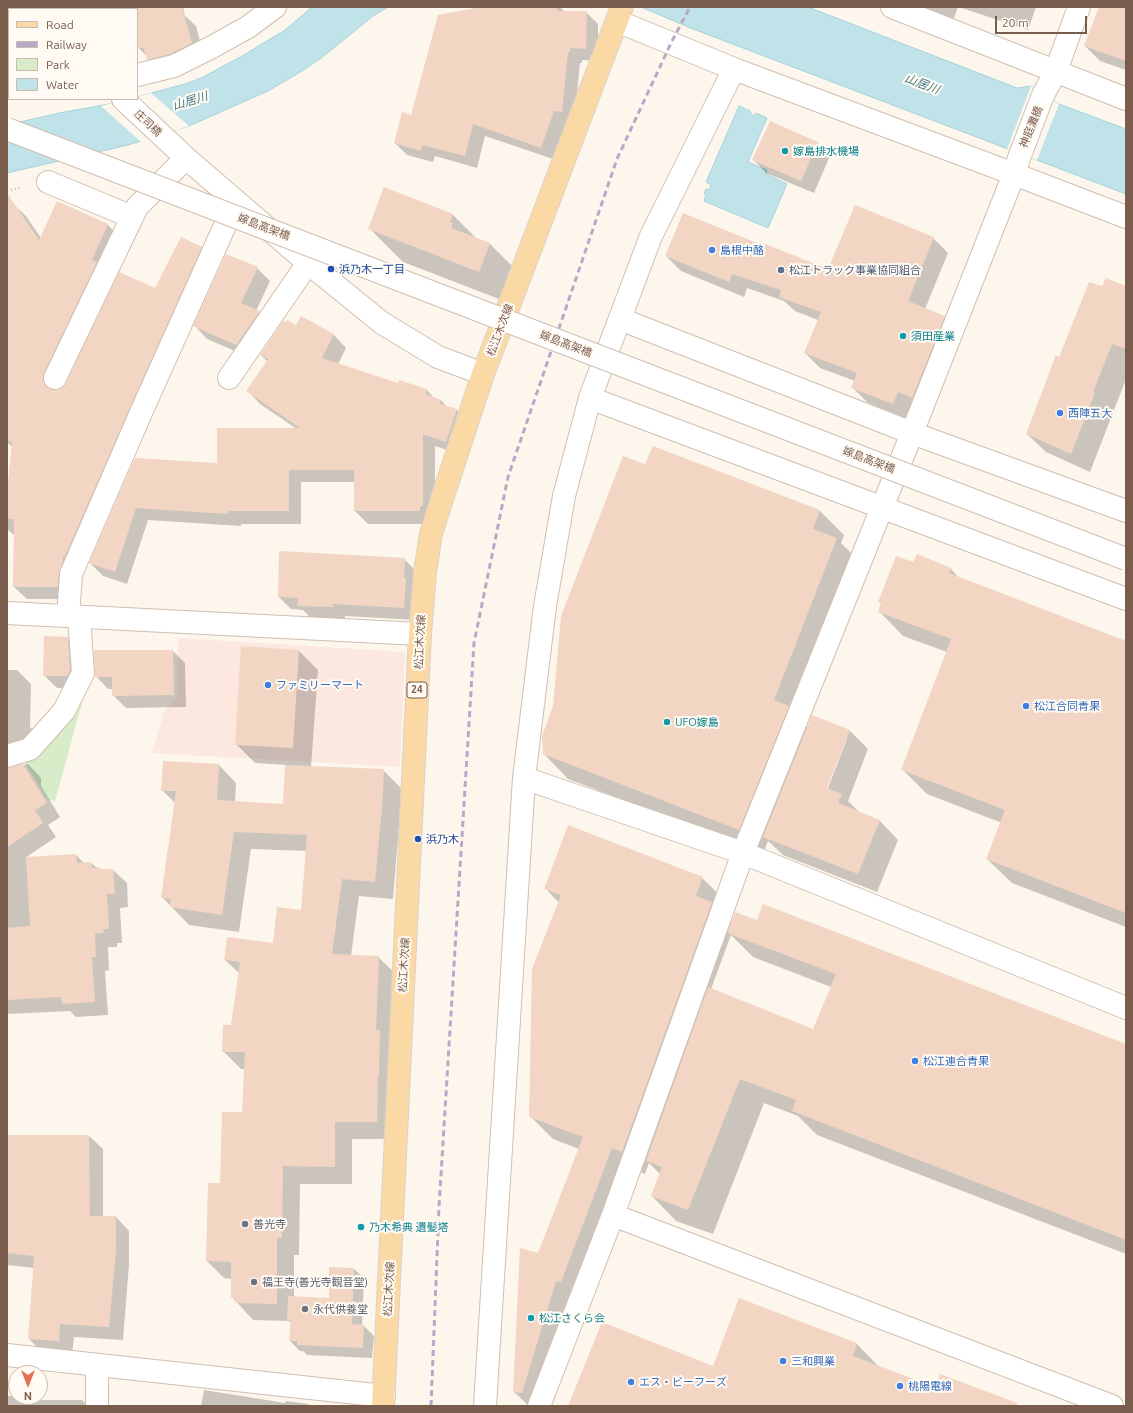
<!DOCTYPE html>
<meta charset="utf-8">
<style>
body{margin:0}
#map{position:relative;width:1133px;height:1413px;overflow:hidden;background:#fdf6ec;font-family:Ubuntu,sans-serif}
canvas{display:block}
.frame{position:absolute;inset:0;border:8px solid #7a5c4d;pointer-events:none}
.legend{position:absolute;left:8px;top:8px;width:130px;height:92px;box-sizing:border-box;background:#fffaf3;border:1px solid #cabbb1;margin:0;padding:5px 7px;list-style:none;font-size:12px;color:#7a5c4d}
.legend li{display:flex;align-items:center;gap:8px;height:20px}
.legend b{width:20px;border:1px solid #cabbb1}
.north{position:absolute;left:8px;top:1365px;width:40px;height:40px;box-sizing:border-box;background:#fffaf3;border:1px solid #cabbb1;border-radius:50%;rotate:180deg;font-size:11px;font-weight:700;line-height:16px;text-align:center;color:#7a5c4d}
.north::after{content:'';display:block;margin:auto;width:14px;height:18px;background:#e76f51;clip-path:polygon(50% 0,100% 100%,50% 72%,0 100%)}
.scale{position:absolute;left:995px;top:16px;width:92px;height:18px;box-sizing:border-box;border:2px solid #7a5c4d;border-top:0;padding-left:5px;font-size:12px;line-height:14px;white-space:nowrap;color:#7a5c4d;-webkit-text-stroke:3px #fffaf3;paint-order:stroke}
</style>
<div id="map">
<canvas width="1133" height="1413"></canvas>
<div class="frame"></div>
<ul class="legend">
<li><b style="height:5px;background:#fbd9a5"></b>Road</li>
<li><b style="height:5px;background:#b9a8c9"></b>Railway</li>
<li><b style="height:11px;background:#d8ecc9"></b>Park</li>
<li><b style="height:11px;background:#bfe3e8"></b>Water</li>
</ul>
<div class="north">N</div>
<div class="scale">20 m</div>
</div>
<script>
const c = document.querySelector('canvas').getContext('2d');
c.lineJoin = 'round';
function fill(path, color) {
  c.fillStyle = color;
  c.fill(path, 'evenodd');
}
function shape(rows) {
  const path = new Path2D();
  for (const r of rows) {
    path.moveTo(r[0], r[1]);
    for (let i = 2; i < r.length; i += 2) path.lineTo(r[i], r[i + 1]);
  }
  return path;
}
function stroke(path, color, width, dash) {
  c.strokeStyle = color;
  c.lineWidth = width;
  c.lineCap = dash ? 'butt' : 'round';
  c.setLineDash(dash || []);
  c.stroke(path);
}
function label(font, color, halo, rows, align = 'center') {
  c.font = font + ' Ubuntu,"Noto Sans JP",sans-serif';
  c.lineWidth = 4;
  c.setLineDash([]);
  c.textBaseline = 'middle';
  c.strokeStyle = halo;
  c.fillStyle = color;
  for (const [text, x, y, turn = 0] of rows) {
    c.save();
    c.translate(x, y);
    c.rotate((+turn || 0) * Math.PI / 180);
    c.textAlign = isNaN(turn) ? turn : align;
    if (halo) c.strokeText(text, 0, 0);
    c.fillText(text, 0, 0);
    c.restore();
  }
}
fill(shape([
 [178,638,405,652,400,767,152,753,164,712,177,697]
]), '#fde8e0');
fill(shape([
 [85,692,55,801,48,800,23,760]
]), '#d8ecc9');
const water = shape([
 [312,7,388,7,373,16,320,59,302,71,268,91,189,126,128,145,7,173,7,125,59,113,137,99,137,97,188,83,203,77,242,56,270,39,285,30,312,7],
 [641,7,808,7,1017,88,1031,86,1059,104,1126,129,1126,194,688,27,641,7],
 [739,106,750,111,750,113,754,116,756,113,767,118,748,162,767,170,766,174,787,184,768,228,704,201,706,196,704,194,706,189,709,190,711,185,706,182,739,106]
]);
fill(water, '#bfe3e8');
stroke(water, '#a5d3da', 1);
fill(shape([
 [1031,86,1059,104,1037,160,1007,149],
 [151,93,189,126,141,142,101,106,128,99,137,99,137,97]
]), '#fdf6ec');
fill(shape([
 [7,7,33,7,34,9,9,9,9,36,7,34],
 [133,7,183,7,185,16,196,26,204,56,161,72,139,48,137,41,137,9,133,9],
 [487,7,560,7,565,12,586,12,598,24,598,61,582,60,582,63,580,63,574,124,566,123,553,159,485,136,477,168,435,156,433,162,407,155,395,143,412,116],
 [914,7,958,7,953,21],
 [959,7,1036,7,1028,30],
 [1100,7,1126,7,1126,70,1100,61,1085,46],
 [817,143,830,156,814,193,766,173,754,160],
 [385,188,453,215,477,239,490,244,523,277,512,304,403,262,369,228],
 [13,204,26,216,41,238,107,224,120,237,56,386,55,392,62,389,156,290,201,248,213,260,70,599,27,599,14,587,15,536,7,529,7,502,12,447,7,442,7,208],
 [933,238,948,253,925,309,944,317,959,332,908,419,868,403,853,388,855,381,820,368,805,353,818,320,795,311,784,301,747,288,744,297,681,271,666,256,763,246,829,270],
 [257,268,270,281,256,311,259,312,272,325,249,357,207,339,195,326],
 [1126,287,1126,379,1090,472,1046,452,1027,434,1060,358,1103,288],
 [301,317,334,335,346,348,338,364,399,384,400,381,427,390,435,399,441,400,447,407,457,410,469,423,459,454,435,446,435,518,432,524,368,524,355,511,355,482,301,482,301,524,241,524,241,526,148,520,127,584,103,576,90,563,135,460,218,464,297,429,260,404,248,391,268,362,261,355,296,326],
 [654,447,820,511,844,535,841,543,861,563,801,719,808,727,850,731,868,749,848,801,860,813,880,821,898,840,877,892,783,855,768,841,763,853,568,779,544,754],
 [845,739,847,739,826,793,824,792],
 [404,559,417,572,416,620,345,616,345,620,311,618,303,610,291,609,279,597],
 [914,563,951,569,960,579,1126,642,1126,927,1012,883,987,859,1002,823,927,794,903,770,947,652,903,636,879,611,882,604,879,602],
 [67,638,80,651,80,688,57,688,44,675],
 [173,651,185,663,186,707,126,708,113,695,113,689,108,689,96,676],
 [299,651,318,670,311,767,383,770,401,788,399,826,393,899,359,896,351,956,378,957,396,974,394,1139,352,1139,352,1184,300,1184,299,1255,294,1255,294,1297,330,1299,354,1269,364,1278,362,1326,364,1326,374,1336,372,1358,307,1355,303,1351,300,1351,290,1341,291,1323,289,1321,253,1320,232,1297,232,1279,224,1278,207,1261,221,1184,243,1113,245,1069,241,1069,223,1051,231,1026,240,974,225,960,274,944,302,912,307,851,251,849,239,932,189,925,162,897,175,803,162,790,219,765,236,783,235,802,284,805,286,765,255,763,236,744],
 [7,670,17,670,31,684,30,727,41,738,12,761,8,769,28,764,41,778,41,786,60,817,48,825,56,837,25,858,76,855,84,863,91,863,97,868,99,868,101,870,113,870,127,883,128,907,120,908,122,943,117,943,117,947,108,947,109,970,105,971,108,1015,76,1017,70,1011,7,1014],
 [702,878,725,900,720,912,732,924,757,921,763,905,1126,1045,1126,1254,817,1135,798,1116,764,1103,713,1234,676,1221,652,1196,660,1174,649,1163,645,1174,635,1170,529,1406,514,1392,539,1255,579,1149,553,1139,530,1116,559,903,545,888],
 [731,935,753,957,831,987,814,1030,711,989],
 [7,1136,89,1136,103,1149,103,1217,116,1217,129,1231,129,1264,123,1340,74,1337,72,1355,43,1353,29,1339,34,1268,7,1265],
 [740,1299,857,1344,879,1367,936,1388,1002,1406,569,1406,714,1367],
 [204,1390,285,1403,286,1401,308,1404,310,1406,201,1406],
 [7,1396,12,1396,17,1400,82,1400,88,1406,7,1406]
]), '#0003');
fill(shape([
 [132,7,182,7,192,43,170,54,147,60,143,47,137,49,137,9,132,9],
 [481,7,557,7,557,11,587,11,586,49,570,48,570,52,568,52,562,112,554,111,541,148,473,124,465,156,422,145,421,151,394,143,402,112,411,115,438,15],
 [1099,7,1126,7,1126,61,1084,46],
 [770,121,818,142,801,181,752,160],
 [384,187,453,214,450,222,453,223,451,228,490,243,479,272,368,229],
 [7,193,39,240,57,201,108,224,92,260,97,262,44,373,43,379,45,385,50,389,56,390,62,388,66,383,119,272,155,288,181,237,202,247,132,403,65,556,63,555,63,561,59,573,58,587,13,587,14,519,7,519,7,491,12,442,7,440],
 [855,205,934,237,908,301,945,316,912,398,898,392,893,404,851,388,857,373,804,353,821,312,779,297,781,290,732,274,729,282,665,256,683,213,762,245,763,243,828,269],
 [226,254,258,267,241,303,260,311,236,345,193,326],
 [1106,278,1126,286,1126,349,1112,344,1093,392,1095,393,1071,454,1026,434,1056,355,1059,357,1089,282,1102,286],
 [301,316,334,334,322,358,398,383,399,380,427,389,426,394,441,400,440,404,457,409,446,442,423,434,423,506,420,506,420,511,354,511,354,470,289,470,289,511,229,511,228,514,136,508,115,572,89,563,135,458,217,463,217,428,300,428,246,391,268,359,260,355,283,321,286,322,287,320,296,325],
 [653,446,820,510,813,529,837,538,774,700,789,706,739,830,543,754,542,736,553,706,561,616,623,456,645,464],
 [279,551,405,558,404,578,406,578,404,608,333,604,333,607,297,606,298,598,278,597],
 [917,554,951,568,949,573,1126,641,1126,913,986,859,1005,810,901,770,951,639,878,612,881,603,878,602,896,556,913,562],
 [44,636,68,637,70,670,67,676,43,676],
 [241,646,299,650,293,748,235,745],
 [94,650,173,650,174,695,112,696,112,677,95,677],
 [812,715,850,730,827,788,842,794,838,803,880,820,858,874,763,837],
 [163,761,219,764,217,800,283,804,285,765,384,769,382,808,375,882,342,879,332,954,379,956,376,1030,380,1030,379,1075,378,1075,377,1122,335,1122,335,1167,283,1166,282,1238,277,1238,277,1304,235,1303,235,1298,231,1298,231,1262,206,1261,208,1183,220,1183,222,1112,242,1112,245,1052,222,1052,223,1025,231,1025,240,962,224,960,227,937,273,943,277,907,301,910,307,835,234,832,222,915,170,907,171,899,161,898,176,791,161,791],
 [23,764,47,803,35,810,43,823,7,847,7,768],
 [568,825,703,877,696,896,712,902,622,1152,612,1148,561,1282,556,1281,522,1393,513,1392,520,1248,538,1253,583,1137,529,1117,532,969,561,895,544,889],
 [76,854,77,863,91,862,92,868,100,867,100,869,113,869,115,894,107,894,109,929,103,929,104,933,95,934,96,957,92,957,95,1002,62,1004,61,997,7,1000,7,928,30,926,26,857],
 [763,904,1126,1044,1126,1240,792,1111,796,1100,740,1079,688,1210,651,1196,662,1167,646,1161,708,987,813,1029,836,974,727,933,735,912,757,920],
 [7,1135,89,1135,90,1216,116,1216,116,1250,109,1327,60,1324,59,1341,28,1339,34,1256,7,1253],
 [329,1267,354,1268,352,1324,364,1325,363,1348,297,1345,297,1341,289,1341,291,1321,287,1320,288,1296,329,1298],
 [739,1298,857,1343,853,1356,935,1387,940,1374,1017,1403,1017,1406,568,1406,602,1322,713,1366]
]), '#f3d5c3');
const minor = shape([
 [70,7,70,9],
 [892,7,1126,99],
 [617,21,734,69,1014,174,1126,217],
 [7,65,9,65],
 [137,75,174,66,212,47,248,27,275,7],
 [123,99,186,158,308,263,382,323,438,357,483,374],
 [48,182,132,217],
 [620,319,912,433,1126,511],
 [55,378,137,207,186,158],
 [229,378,308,263],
 [590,398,1126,599],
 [7,613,420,634],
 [68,616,71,574,143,408,236,201],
 [7,756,30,749,64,711,83,673,79,617],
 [524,778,743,853,1126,1008],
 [613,1215,1112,1406],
 [7,1355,384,1396],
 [97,1365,97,1406],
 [485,1406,524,778,545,606,564,496,590,398,651,236,734,69],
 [539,1406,613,1215,743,853,912,433,1014,174,1019,158,1043,95,1056,71,1079,7]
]);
const major = shape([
 [383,1406,420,634,425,572,431,534,442,499,483,374,622,7]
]);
stroke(minor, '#d1beb0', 24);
stroke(major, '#dad1cd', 24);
stroke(shape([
 [7,191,22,187]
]), '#d9b8a5', 2.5, [1, 3]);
stroke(minor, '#fff', 22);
stroke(major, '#fbd9a5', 22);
stroke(shape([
 [431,1406,439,1207,474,643,508,477,617,159,671,43,690,7]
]), '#b9a8c9', 3, [6, 4]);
const minorBridge = shape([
 [7,129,1126,559]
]);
stroke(minorBridge, '#d1beb0', 24, []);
stroke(minorBridge, '#fff', 22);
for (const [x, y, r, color] of [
 [785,151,4,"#0f9aa8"],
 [712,250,4,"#3f7fe0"],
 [331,269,4,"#1a4fb4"],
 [781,270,4,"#5c6f8a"],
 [903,336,4,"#0f9aa8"],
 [1060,413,4,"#3f7fe0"],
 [268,685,4,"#3f7fe0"],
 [1026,706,4,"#3f7fe0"],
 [667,722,4,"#0f9aa8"],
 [418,839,4,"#1a4fb4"],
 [915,1061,4,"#3f7fe0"],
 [245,1224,4,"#6b7280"],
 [361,1227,4,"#0f9aa8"],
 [254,1282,4,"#6b7280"],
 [305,1309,4,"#6b7280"],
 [531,1318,4,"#0f9aa8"],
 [783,1361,4,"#3f7fe0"],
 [631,1382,4,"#3f7fe0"],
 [900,1386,4,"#3f7fe0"]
]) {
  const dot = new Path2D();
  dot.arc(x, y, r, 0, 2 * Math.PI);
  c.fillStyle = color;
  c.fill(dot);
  stroke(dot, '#fffaf3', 1.5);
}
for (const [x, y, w] of [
 [417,690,20]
]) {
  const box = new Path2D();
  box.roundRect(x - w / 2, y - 8, w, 16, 3);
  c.fillStyle = '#fffaf3';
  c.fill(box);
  stroke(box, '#7a5c4d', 1);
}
label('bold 10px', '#7a5c4d', null, [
 ["24",417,690]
]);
label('11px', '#7a5c4d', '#fffaf3', [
 ["庄司橋",148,123,43],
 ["神庭灘橋",1031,127,-68],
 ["嫁島高架橋",264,227,21],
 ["松江木次線",500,330,-69],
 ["嫁島高架橋",566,344,21],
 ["嫁島高架橋",869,460,21],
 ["松江木次線",420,642,-87],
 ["松江木次線",404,965,-87],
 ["松江木次線",389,1289,-87]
]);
label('11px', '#0d838f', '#fffaf3', [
 ["嫁島排水機場",793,151],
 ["須田産業",911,336],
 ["UFO嫁島",675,722],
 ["乃木希典 遺髪塔",369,1227],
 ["松江さくら会",539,1318]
], 'left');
label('11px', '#366cbe', '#fffaf3', [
 ["島根中酪",720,250],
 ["西陣五大",1068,413],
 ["ファミリーマート",276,685],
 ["松江合同青果",1034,706],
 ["松江連合青果",923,1061],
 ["三和興業",791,1361],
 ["エス・ビーフーズ",639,1382],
 ["桃陽電線",908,1386]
], 'left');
label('11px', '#164399', '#fffaf3', [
 ["浜乃木一丁目",339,269],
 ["浜乃木",426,839]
], 'left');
label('11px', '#4e5e75', '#fffaf3', [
 ["松江トラック事業協同組合",789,270]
], 'left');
label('11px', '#5b616d', '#fffaf3', [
 ["善光寺",253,1224],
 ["福王寺(善光寺観音堂)",262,1282],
 ["永代供養堂",313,1309]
], 'left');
label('italic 12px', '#437c86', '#fffaf3', [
 ["山居川",922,84,21],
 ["山居川",190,101,-17]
]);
</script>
